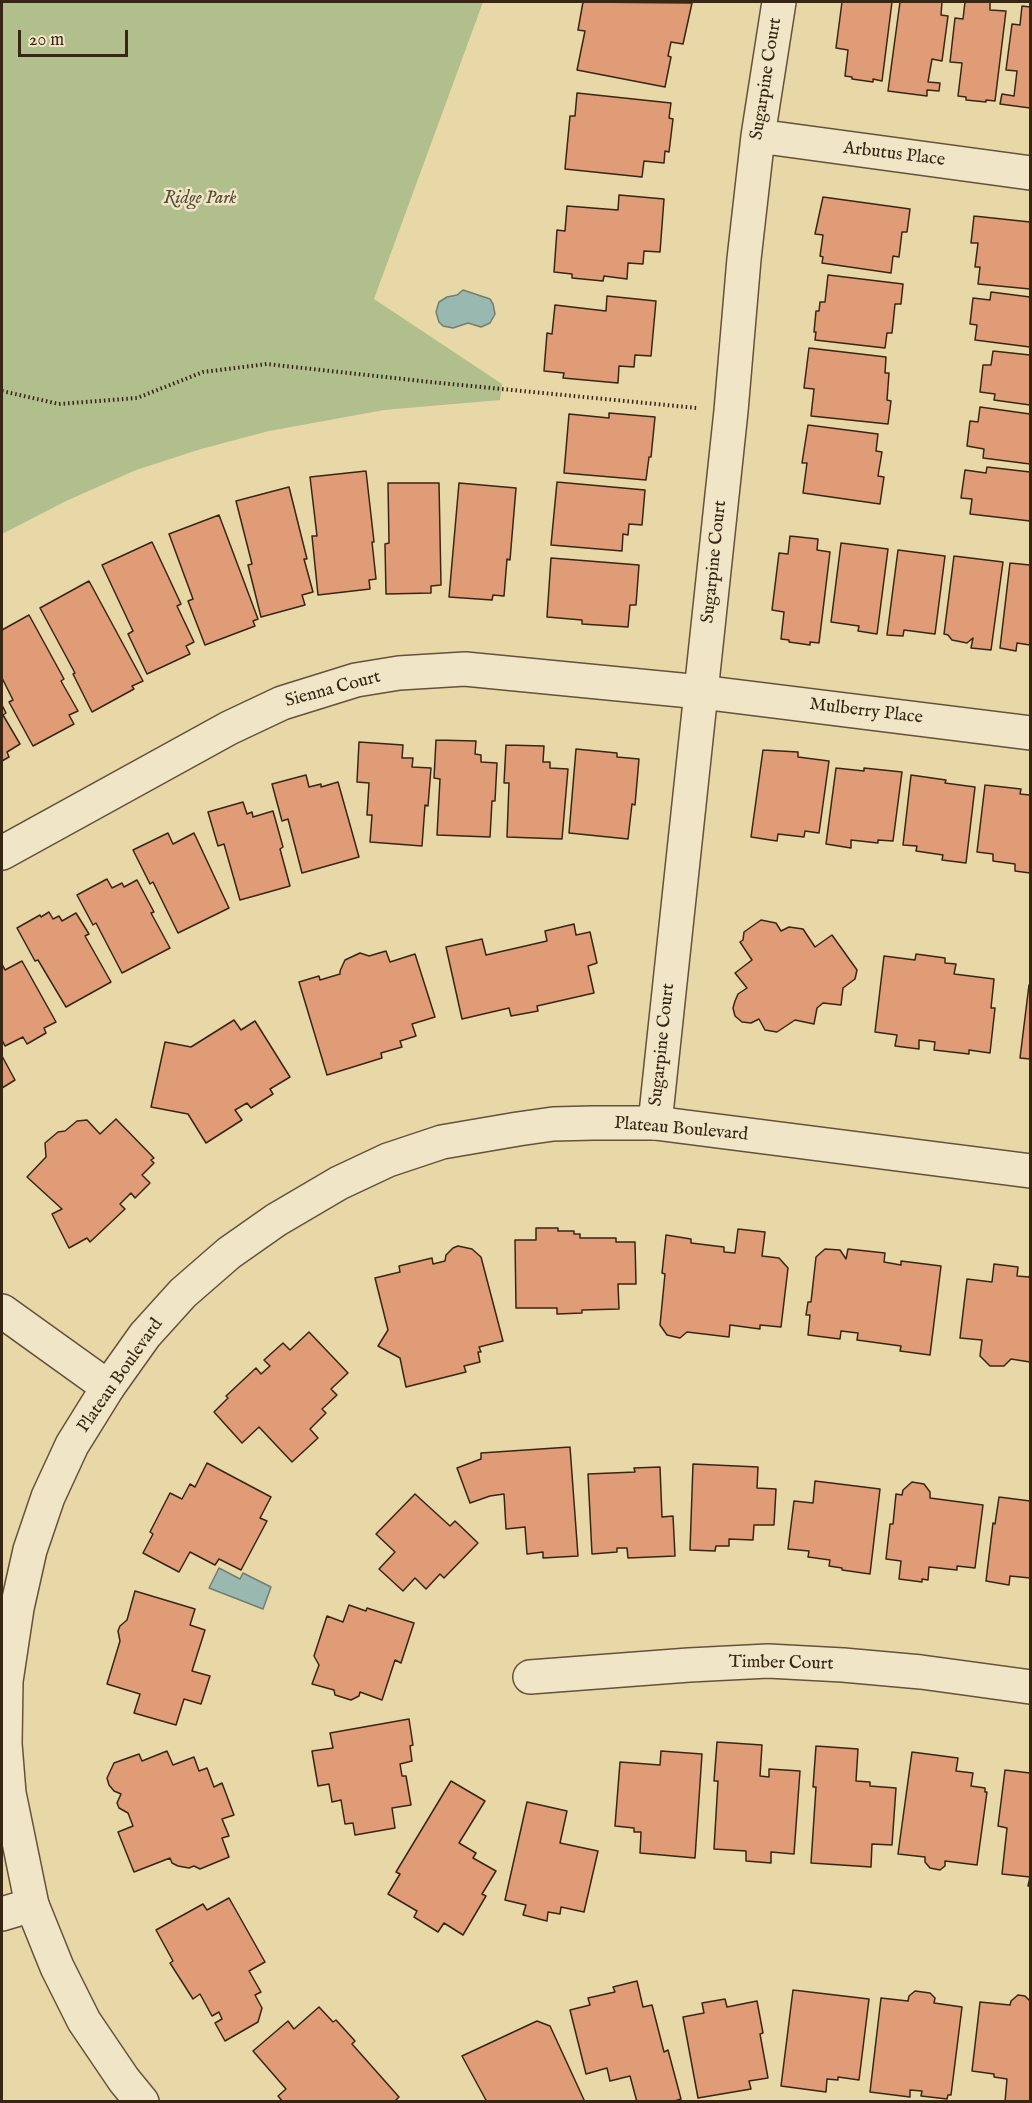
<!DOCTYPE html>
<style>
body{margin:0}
#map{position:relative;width:1032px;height:2103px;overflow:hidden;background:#e8d7a7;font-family:"IM FELL English",serif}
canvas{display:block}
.frame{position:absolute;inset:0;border:3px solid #382615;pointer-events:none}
.scale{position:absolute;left:18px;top:30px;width:110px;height:27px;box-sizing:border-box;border:3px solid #382615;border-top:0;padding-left:8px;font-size:18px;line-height:21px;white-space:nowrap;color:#382615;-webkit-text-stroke:4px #f0e5c6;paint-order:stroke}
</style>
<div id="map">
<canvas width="1032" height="2103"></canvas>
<div class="frame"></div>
<div class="scale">20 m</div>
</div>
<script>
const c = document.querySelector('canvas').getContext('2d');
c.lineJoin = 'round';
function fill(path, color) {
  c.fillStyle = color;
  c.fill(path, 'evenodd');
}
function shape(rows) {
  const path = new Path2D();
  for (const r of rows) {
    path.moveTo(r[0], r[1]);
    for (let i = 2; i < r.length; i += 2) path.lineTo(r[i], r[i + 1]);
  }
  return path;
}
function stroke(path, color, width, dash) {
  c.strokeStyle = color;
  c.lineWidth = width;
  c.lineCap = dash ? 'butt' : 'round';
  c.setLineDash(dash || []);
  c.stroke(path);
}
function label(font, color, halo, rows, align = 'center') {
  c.font = font + ' "IM FELL English",serif';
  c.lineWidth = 5;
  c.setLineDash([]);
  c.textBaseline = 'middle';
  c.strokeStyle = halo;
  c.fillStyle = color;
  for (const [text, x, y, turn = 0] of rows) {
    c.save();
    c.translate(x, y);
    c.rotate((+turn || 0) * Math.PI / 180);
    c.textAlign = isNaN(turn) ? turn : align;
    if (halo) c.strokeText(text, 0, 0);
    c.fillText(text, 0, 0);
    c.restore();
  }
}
fill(shape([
 [2,2,483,2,374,299,502,384,500,400,384,410,269,431,201,449,136,470,66,501,2,534]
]), '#b0bf8c');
const water = shape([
 [463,290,490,299,493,304,495,314,490,323,481,327,468,323,453,328,443,326,439,322,436,312,439,302,447,297,457,295,463,290],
 [219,1568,240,1579,243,1573,271,1587,263,1609,209,1588,219,1568]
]);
fill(water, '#99b8b0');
stroke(water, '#727e72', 1.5);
const building = shape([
 [583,2,692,3,683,44,671,42,668,56,671,57,665,87,577,70,585,31,578,30,583,2],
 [842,2,892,2,882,81,873,79,873,82,852,79,852,77,845,76,848,50,836,48,842,2],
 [900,2,942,2,941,15,948,16,942,61,932,59,928,82,940,83,939,91,927,90,927,96,888,91,900,2],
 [965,2,990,2,990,10,1006,11,995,101,986,100,986,102,966,100,966,97,958,96,962,63,950,62,955,18,963,19,965,2],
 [1022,6,1030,7,1030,108,1000,104,1002,94,1014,96,1017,71,1006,70,1012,24,1020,25,1022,6],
 [577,93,671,103,669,118,673,119,669,152,665,151,664,163,644,161,642,177,565,169,570,116,575,116,577,93],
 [619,195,664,199,660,252,644,251,643,264,628,263,627,279,604,276,603,281,572,278,572,274,554,272,557,230,565,231,567,206,618,210,619,195],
 [823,197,910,209,907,232,902,232,899,257,893,256,891,273,822,263,823,257,820,256,823,235,815,234,823,197],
 [974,216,1030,222,1030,289,978,284,980,267,975,267,978,243,971,243,974,216],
 [828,275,903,284,901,304,895,304,892,333,887,333,885,348,815,340,816,332,814,332,816,311,819,311,820,302,825,302,828,275],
 [991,292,1030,297,1030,347,975,340,977,325,970,324,973,298,990,300,991,292],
 [607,296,656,301,651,356,635,355,634,367,619,366,618,383,563,378,564,373,544,371,547,333,552,334,555,305,606,311,607,296],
 [809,348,886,357,885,373,889,373,887,400,891,401,888,424,811,416,814,389,804,388,809,348],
 [993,351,1030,355,1030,405,994,400,995,394,980,392,983,365,991,365,993,351],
 [980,407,1030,414,1030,464,983,458,984,449,967,446,970,421,978,422,980,407],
 [609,413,655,417,651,457,649,457,646,480,564,473,569,414,609,418,609,413],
 [808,425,878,434,876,451,882,452,878,476,884,477,880,504,803,493,807,463,802,463,808,425],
 [987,467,1030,472,1030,521,970,514,972,499,961,498,965,470,986,473,987,467],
 [366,471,374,542,372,542,376,579,369,580,370,589,318,595,312,536,317,536,310,477,366,471],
 [557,482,645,490,642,525,629,524,628,535,623,534,622,551,551,545,557,482],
 [388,483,439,483,441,585,431,586,431,593,386,594,385,544,389,543,388,483],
 [459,483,516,488,510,560,507,559,504,596,493,595,492,600,449,597,459,483],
 [289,487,307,559,304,559,313,592,302,595,305,605,261,617,248,565,252,564,236,501,289,487],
 [219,515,258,619,253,621,255,626,205,645,188,601,193,599,169,534,219,515],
 [790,536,818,539,817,550,830,552,819,643,810,642,810,645,789,642,789,640,781,639,784,612,772,610,779,553,788,554,790,536],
 [152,542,181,604,177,606,194,642,186,646,190,654,147,674,128,634,133,631,102,565,152,542],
 [841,543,888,549,877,634,858,631,859,626,831,622,841,543],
 [898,550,945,556,935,634,904,630,903,636,887,635,898,550],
 [954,556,1003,562,991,650,971,648,973,638,967,643,952,640,948,635,944,634,954,556],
 [551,558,639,565,636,605,630,605,628,627,582,624,582,620,547,617,551,558],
 [1010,563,1030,565,1030,645,1017,643,1016,651,1000,648,1010,563],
 [89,581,143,681,132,686,134,689,92,712,73,674,75,673,40,608,89,581],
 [29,615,64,679,61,681,78,711,69,715,74,724,33,746,9,702,13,700,2,678,2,630,29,615],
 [2,705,6,713,3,715,20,744,7,752,9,757,2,761,2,705],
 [436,740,476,741,475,754,481,755,481,762,497,763,495,801,492,801,490,837,437,835,440,779,434,778,436,740],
 [359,742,403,745,402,758,413,758,412,767,431,768,428,806,425,805,422,846,370,842,372,815,367,815,369,783,357,782,359,742],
 [506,745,544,746,543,762,550,762,550,768,568,769,562,839,507,837,509,783,504,783,506,745],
 [576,749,617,753,617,757,639,759,635,805,632,804,628,839,569,833,576,749],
 [763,750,798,752,798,757,829,761,819,833,805,831,804,837,778,834,777,841,751,837,763,750],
 [836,768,864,771,864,768,902,772,893,841,878,840,878,843,851,840,851,848,826,844,836,768],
 [306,775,309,787,321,784,321,787,338,782,359,857,302,873,288,819,282,821,272,784,306,775],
 [911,775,946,780,945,783,975,787,966,863,942,860,943,855,916,851,917,846,903,845,911,775],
 [985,785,1021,789,1020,794,1030,795,1030,873,1015,871,1015,864,993,861,993,854,977,852,985,785],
 [243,802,247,814,252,812,253,817,273,811,283,847,280,849,290,886,240,900,224,844,218,846,208,812,243,802],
 [168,833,173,844,194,833,229,908,178,933,153,882,150,884,133,850,168,833],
 [107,879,112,888,122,883,124,887,137,880,154,912,151,913,170,948,122,973,96,923,93,925,77,895,107,879],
 [49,912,53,919,59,916,62,921,76,913,89,934,85,936,111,982,66,1007,38,960,35,961,17,928,40,915,41,917,49,912],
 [761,920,776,923,781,931,789,927,803,929,815,947,832,935,857,970,855,979,843,988,841,1005,823,1003,817,1008,814,1024,795,1020,777,1032,765,1030,759,1019,751,1023,742,1022,735,1016,733,1008,735,1001,738,994,747,988,735,973,752,960,740,942,743,940,744,932,761,920],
 [574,924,576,935,590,932,597,963,588,966,594,993,537,1006,538,1011,511,1016,509,1008,462,1019,446,947,482,939,486,955,547,941,545,931,574,924],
 [386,951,390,962,415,954,435,1017,412,1024,416,1036,400,1041,402,1047,381,1053,382,1058,327,1075,299,982,319,976,320,980,340,974,340,971,345,960,360,953,369,956,386,951],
 [916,954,945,958,945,963,956,964,954,974,994,979,991,1008,995,1008,990,1053,969,1050,969,1054,934,1050,935,1042,919,1040,919,1049,895,1046,897,1035,875,1032,884,956,915,960,916,954],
 [22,961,56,1022,44,1028,46,1033,27,1044,23,1037,5,1046,2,1040,2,964,5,970,22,961],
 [1029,985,1030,985,1030,1059,1020,1058,1029,985],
 [234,1020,241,1030,255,1021,290,1077,270,1089,273,1094,251,1108,247,1103,235,1110,242,1120,206,1143,188,1114,151,1107,165,1042,191,1047,234,1020],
 [2,1056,15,1080,2,1088,2,1056],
 [116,1119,154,1158,151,1160,154,1163,142,1175,150,1183,135,1198,131,1193,120,1204,125,1209,90,1242,87,1238,69,1248,52,1214,62,1209,27,1177,46,1157,45,1143,58,1132,65,1131,77,1121,87,1120,100,1134,116,1119],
 [536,1228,558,1228,558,1231,574,1231,574,1234,580,1234,580,1238,616,1238,616,1242,635,1242,636,1284,618,1284,619,1309,582,1310,582,1313,557,1314,557,1308,516,1308,515,1240,536,1240,536,1228],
 [738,1229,765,1232,762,1256,779,1258,788,1268,781,1327,760,1325,760,1329,730,1325,729,1337,687,1332,680,1338,667,1335,660,1325,665,1274,662,1273,666,1235,691,1239,691,1243,724,1247,724,1252,735,1253,738,1229],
 [458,1246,472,1249,481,1257,503,1341,479,1347,481,1352,478,1352,480,1362,464,1366,466,1372,406,1387,400,1358,378,1346,388,1330,375,1278,400,1272,399,1266,432,1258,433,1264,445,1261,446,1255,453,1248,458,1246],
 [825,1249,840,1250,846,1259,848,1249,885,1253,884,1262,901,1265,901,1261,941,1266,930,1355,900,1351,901,1346,857,1340,858,1333,841,1331,840,1339,808,1335,810,1315,806,1315,808,1302,811,1302,816,1257,825,1249],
 [994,1264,1018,1267,1017,1276,1029,1277,1030,1274,1030,1362,1011,1359,1004,1366,990,1366,980,1356,982,1340,960,1338,967,1279,992,1282,994,1264],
 [309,1332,348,1373,331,1389,337,1395,322,1409,326,1413,310,1429,318,1438,292,1462,259,1427,242,1443,214,1412,228,1398,226,1396,256,1368,261,1374,270,1366,264,1360,283,1343,290,1350,309,1332],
 [570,1447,578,1556,543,1558,543,1552,527,1554,525,1527,506,1529,504,1494,490,1496,470,1503,457,1468,481,1459,481,1453,570,1447],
 [207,1463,271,1497,260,1518,267,1521,241,1570,219,1559,215,1565,190,1552,179,1572,143,1553,153,1534,150,1532,170,1493,182,1499,190,1484,195,1487,207,1463],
 [693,1464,758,1467,757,1488,776,1489,774,1525,754,1525,753,1540,729,1539,729,1546,716,1546,715,1551,690,1550,693,1464],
 [660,1467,662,1517,673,1516,675,1556,628,1558,627,1548,617,1548,617,1552,592,1554,588,1474,635,1472,634,1468,660,1467],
 [815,1481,880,1489,870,1574,842,1570,842,1568,829,1566,830,1560,808,1557,809,1551,788,1549,794,1501,813,1503,815,1481],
 [912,1482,924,1484,930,1492,930,1498,983,1505,975,1568,957,1566,957,1570,929,1567,928,1580,922,1579,922,1582,899,1579,901,1561,886,1559,890,1524,893,1524,896,1494,902,1495,903,1490,912,1482],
 [415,1494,450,1526,455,1521,478,1543,444,1578,440,1574,426,1589,415,1578,403,1591,379,1569,395,1552,376,1534,415,1494],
 [999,1497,1030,1501,1030,1578,1010,1576,1009,1585,986,1581,993,1523,995,1524,999,1497],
 [135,1591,195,1609,190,1625,205,1630,192,1671,210,1676,201,1704,184,1699,176,1725,134,1713,140,1694,107,1684,120,1641,118,1631,120,1626,127,1620,135,1591],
 [349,1605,366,1611,367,1608,414,1623,401,1663,395,1660,382,1700,360,1692,359,1696,351,1700,335,1695,334,1690,312,1684,319,1665,314,1656,327,1616,343,1622,349,1605],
 [409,1719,413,1745,410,1746,412,1761,400,1764,402,1776,406,1776,411,1805,392,1808,395,1828,355,1835,353,1823,345,1824,341,1800,332,1802,329,1784,318,1786,312,1751,333,1748,330,1733,409,1719],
 [717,1742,762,1745,760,1776,769,1777,769,1769,800,1771,794,1854,771,1852,771,1863,746,1861,746,1851,714,1849,718,1781,714,1781,717,1742],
 [816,1746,858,1749,856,1781,870,1782,870,1786,896,1788,892,1845,872,1844,871,1867,811,1863,816,1787,813,1787,816,1746],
 [167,1751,173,1765,194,1757,199,1771,207,1768,214,1787,222,1783,234,1815,222,1819,229,1836,222,1838,229,1857,200,1869,194,1866,189,1868,178,1866,172,1863,170,1858,134,1872,118,1832,133,1826,128,1813,119,1808,117,1803,121,1794,114,1791,109,1785,107,1778,114,1763,139,1754,142,1761,167,1751],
 [661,1751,702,1754,695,1858,640,1853,641,1832,634,1832,634,1828,615,1826,620,1762,660,1765,661,1751],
 [912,1752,958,1758,956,1771,973,1773,971,1786,985,1788,985,1792,987,1792,977,1865,945,1861,945,1866,940,1870,930,1868,925,1862,925,1857,898,1854,912,1752],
 [1005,1770,1030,1773,1030,1886,1028,1886,1030,1877,1002,1874,1007,1828,998,1826,1005,1770],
 [451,1781,485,1801,459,1843,476,1853,473,1858,496,1871,482,1894,486,1896,463,1935,444,1923,438,1932,414,1917,417,1911,388,1894,400,1874,396,1872,451,1781],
 [527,1802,567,1811,560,1843,598,1851,584,1912,561,1907,560,1914,548,1912,547,1921,523,1915,526,1905,505,1900,527,1802],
 [229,1898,265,1962,249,1971,261,1992,255,1995,262,2008,258,2022,225,2041,215,2023,222,2019,219,2012,212,2016,200,1994,193,1999,170,1963,173,1961,156,1930,203,1904,207,1910,229,1898],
 [637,1981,643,2007,652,2005,664,2052,668,2050,681,2099,671,2102,637,2102,630,2076,610,2081,607,2068,586,2074,570,2010,590,2005,588,1998,615,1992,613,1987,637,1981],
 [793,1990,869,1999,859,2080,838,2077,838,2080,827,2079,826,2092,781,2086,793,1990],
 [915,1991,930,1993,935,1998,934,2003,962,2007,951,2095,948,2095,947,2099,921,2096,922,2091,910,2090,910,2097,870,2092,881,1998,908,2001,909,1996,915,1991],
 [1018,1995,1025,1996,1030,2001,1030,2102,1005,2102,1007,2079,994,2077,994,2074,972,2071,980,2002,1010,2005,1011,2001,1018,1995],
 [725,1999,727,2007,757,2001,763,2033,760,2034,768,2078,749,2081,751,2089,698,2098,683,2017,704,2013,702,2003,725,1999],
 [319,2007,333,2022,336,2020,355,2041,352,2044,399,2097,394,2102,283,2102,278,2096,286,2089,253,2051,288,2021,294,2029,319,2007],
 [537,2021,550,2026,585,2102,487,2102,462,2056,537,2021]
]);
fill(building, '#e09c77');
stroke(building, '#382615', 1.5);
const minor = shape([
 [758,136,1030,173],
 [2,853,229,728,282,703,356,680,399,673,465,669,701,692,1030,733],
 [655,1123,731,411,744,259,758,136,779,2],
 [2,1311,108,1387],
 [530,1677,689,1665,768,1661,843,1665,921,1672,1030,1687],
 [2,1914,32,1905]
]);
const tertiary = shape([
 [142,2102,124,2080,84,2021,57,1967,32,1905,9,1793,5,1744,6,1681,17,1608,30,1550,48,1497,72,1445,108,1387,145,1335,183,1293,229,1253,276,1220,339,1183,388,1160,442,1142,518,1129,553,1124,593,1123,655,1123,1030,1171]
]);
stroke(minor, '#64523a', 36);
stroke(tertiary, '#64523a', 36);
stroke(shape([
 [2,391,59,404,137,398,203,372,267,364,430,382,697,408]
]), '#382615', 4, [1.5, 3]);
stroke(minor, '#f0e5c6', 33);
stroke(tertiary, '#f0e5c6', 33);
label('18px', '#382615', '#f0e5c6', [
 ["Sugarpine Court",767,79,-81],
 ["Arbutus Place",894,155,7],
 ["Sugarpine Court",715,562,-84],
 ["Sienna Court",333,690,-15],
 ["Mulberry Place",866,712,7],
 ["Sugarpine Court",663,1045,-84],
 ["Plateau Boulevard",681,1130,5],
 ["Plateau Boulevard",121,1376,-55],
 ["Timber Court",781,1664,1]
]);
label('italic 18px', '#564c33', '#f0e5c6', [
 ["Ridge Park",200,199]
]);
</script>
